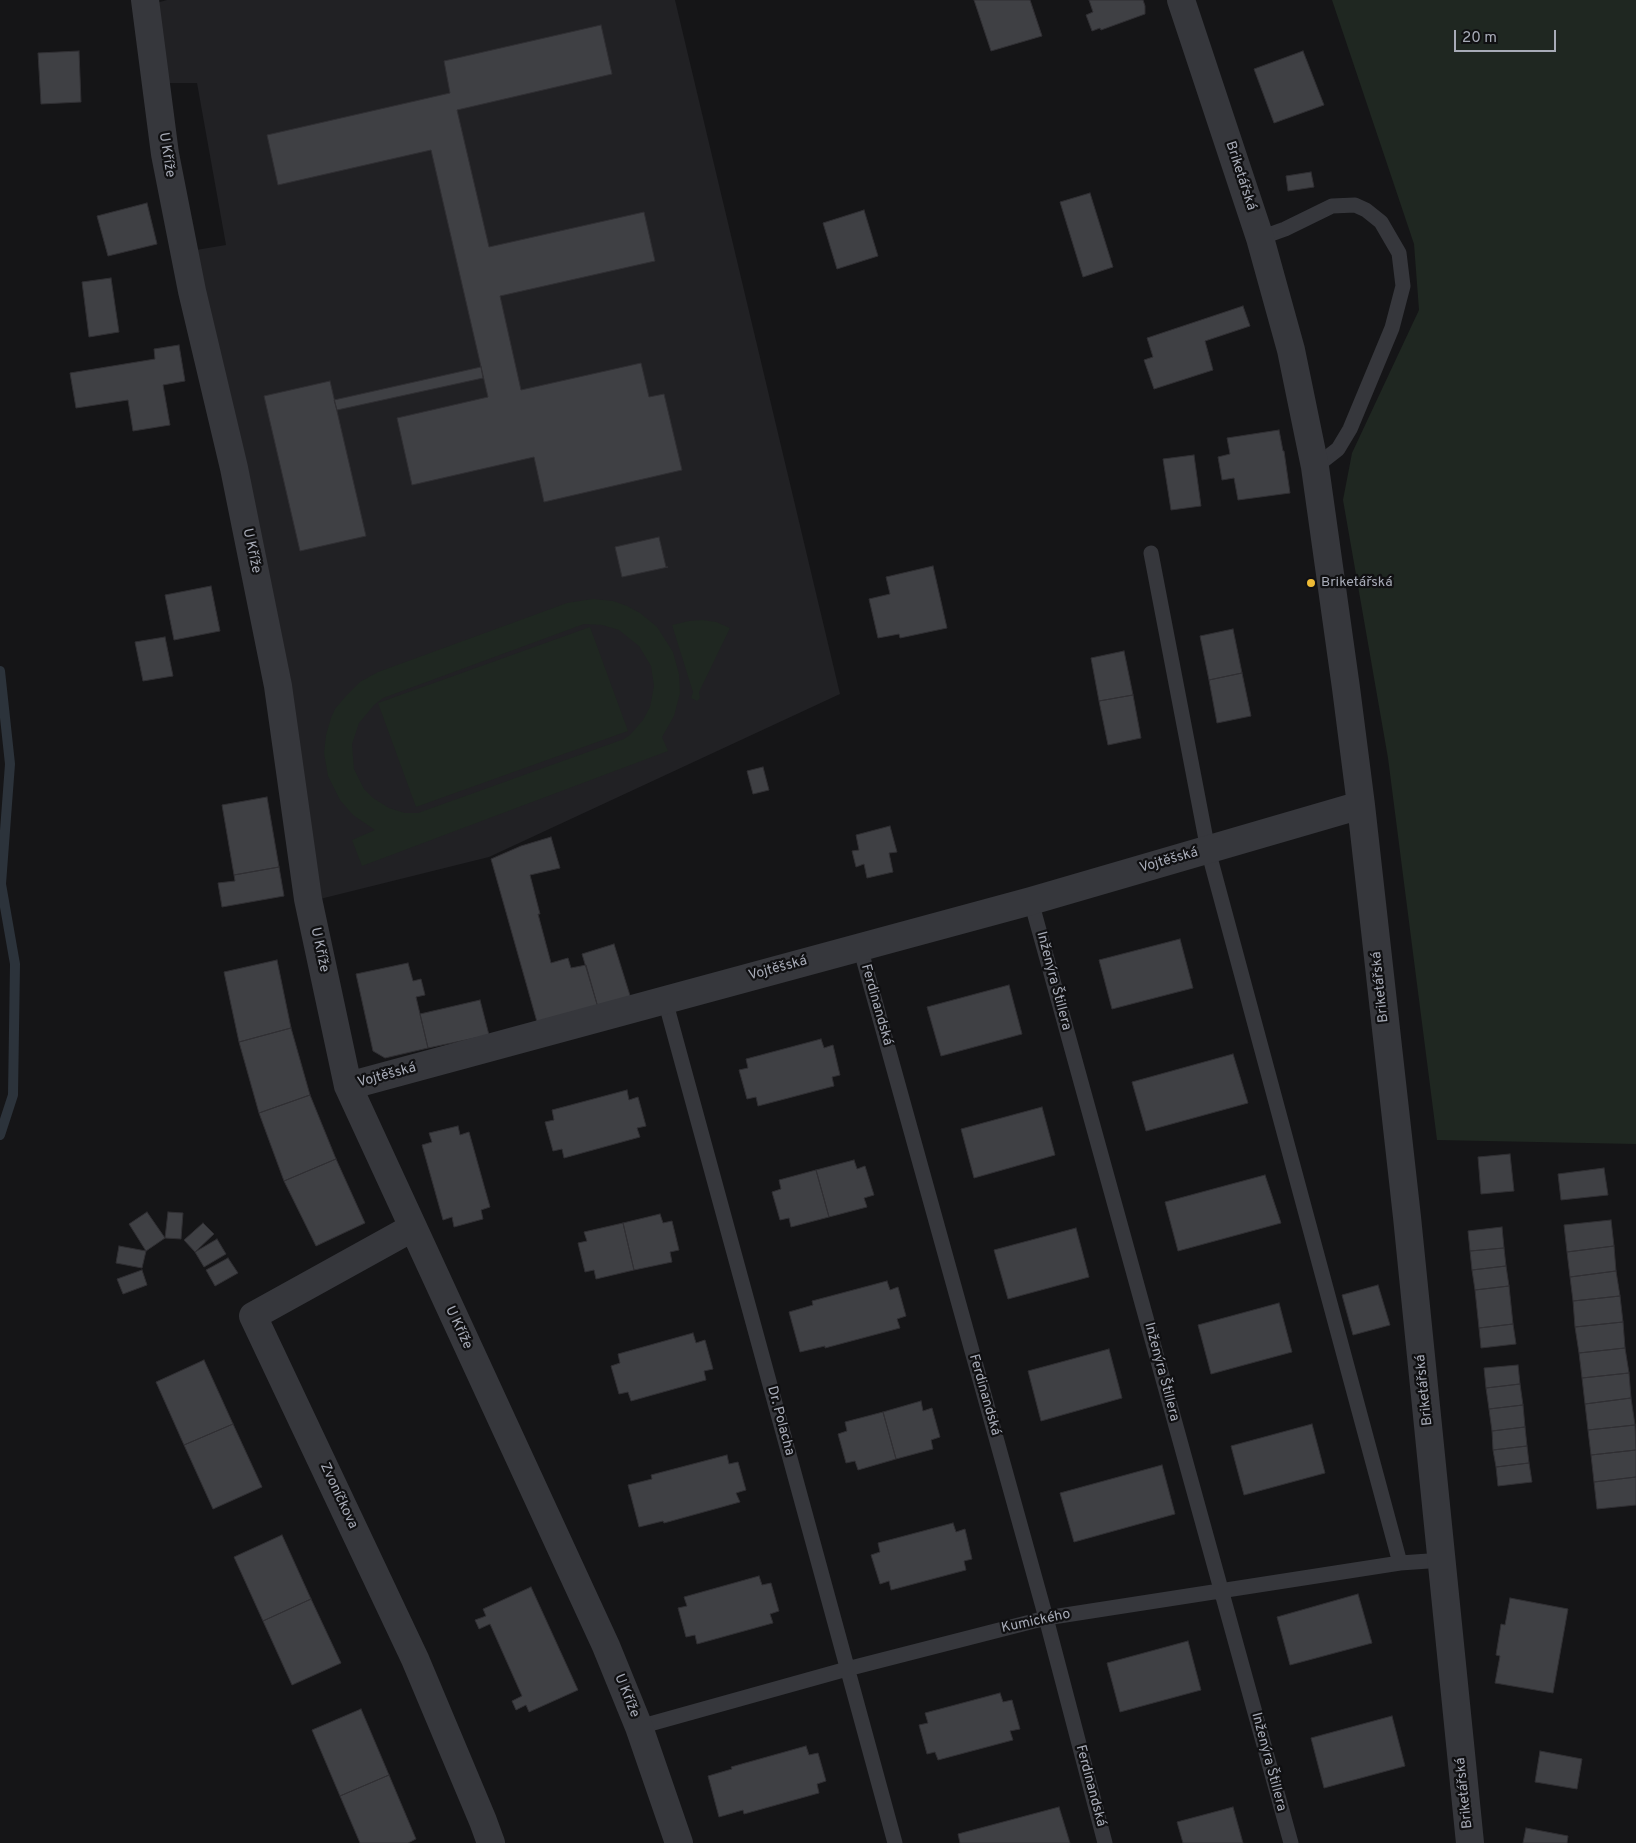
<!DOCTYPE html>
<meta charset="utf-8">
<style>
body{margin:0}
#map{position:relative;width:1636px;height:1843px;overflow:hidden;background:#151517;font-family:Overpass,sans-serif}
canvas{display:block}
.scale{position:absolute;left:1454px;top:30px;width:102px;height:22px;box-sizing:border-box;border:2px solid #a7abb7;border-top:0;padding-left:6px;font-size:15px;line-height:18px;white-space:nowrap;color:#a7abb7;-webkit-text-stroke:4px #101012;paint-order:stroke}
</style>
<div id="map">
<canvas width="1636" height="1843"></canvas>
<div class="scale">20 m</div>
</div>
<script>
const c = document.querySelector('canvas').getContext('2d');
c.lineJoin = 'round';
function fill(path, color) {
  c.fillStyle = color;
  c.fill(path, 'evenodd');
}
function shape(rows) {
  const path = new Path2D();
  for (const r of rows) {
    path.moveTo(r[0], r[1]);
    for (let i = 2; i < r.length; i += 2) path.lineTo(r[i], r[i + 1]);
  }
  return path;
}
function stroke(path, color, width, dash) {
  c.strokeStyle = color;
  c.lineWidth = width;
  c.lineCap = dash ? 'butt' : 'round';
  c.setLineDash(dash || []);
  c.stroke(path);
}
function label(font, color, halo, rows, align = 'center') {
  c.font = font + ' Overpass,sans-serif';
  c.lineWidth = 4.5;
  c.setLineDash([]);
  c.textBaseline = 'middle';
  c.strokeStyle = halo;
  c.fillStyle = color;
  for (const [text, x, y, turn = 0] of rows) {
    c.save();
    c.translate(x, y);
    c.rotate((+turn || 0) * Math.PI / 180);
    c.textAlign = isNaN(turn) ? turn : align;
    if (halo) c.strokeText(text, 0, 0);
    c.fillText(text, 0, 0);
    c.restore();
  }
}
fill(shape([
 [167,0,675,0,840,694,489,857,320,899,196,250,226,245,197,83,164,83,156,3]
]), '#212124');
fill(shape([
 [1332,0,1636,0,1636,1144,1437,1140,1388,758,1343,500,1352,453,1419,310,1414,244],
 [593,599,613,601,627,606,640,613,657,627,673,652,679,674,680,693,674,716,662,737,668,751,362,866,352,840,375,830,353,815,340,800,328,776,324,753,326,735,331,718,335,709,346,696,360,682,378,672,567,603],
 [584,624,602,625,619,630,639,646,651,666,654,686,650,707,643,720,630,735,624,739,418,813,405,813,389,808,373,798,364,789,354,769,352,744,359,723,374,705,383,698],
 [702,620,716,622,730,628,699,692,700,698,697,701,691,698,693,692,672,625,689,621],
 [590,627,628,731,416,807,378,703]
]), '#1f2721');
stroke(shape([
 [0,671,10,764,1,884,15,964,13,1095,0,1135]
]), '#2c333b', 10);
const building = shape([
 [974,0,1030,0,1042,36,991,51,974,0],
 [1089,0,1143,0,1145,6,1145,14,1101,30,1100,28,1092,31,1086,15,1093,12,1089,0],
 [601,25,612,74,457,110,489,247,644,212,655,261,500,296,521,390,641,363,649,397,664,394,682,470,544,502,534,457,412,485,397,418,488,397,431,150,278,185,267,135,450,93,444,61,601,25],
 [79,51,81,102,41,104,38,53,79,51],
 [1303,51,1324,105,1274,123,1254,69,1303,51],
 [1311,172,1314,187,1288,191,1286,176,1311,172],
 [1090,193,1113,267,1083,277,1060,202,1090,193],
 [147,203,157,244,108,256,97,216,147,203],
 [864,210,878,256,837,269,823,223,864,210],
 [111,278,119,332,89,337,82,282,111,278],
 [1243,306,1250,326,1205,341,1213,370,1154,389,1144,360,1153,357,1147,338,1243,306],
 [179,345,185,381,163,385,170,425,133,431,128,400,76,408,70,373,155,359,154,349,179,345],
 [481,367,483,378,337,410,334,400,481,367],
 [330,381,366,536,300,551,264,396,330,381],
 [1279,430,1283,451,1284,451,1290,493,1238,500,1234,478,1222,480,1218,457,1230,454,1227,438,1279,430],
 [1194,455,1201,506,1171,510,1163,459,1194,455],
 [659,537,666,567,668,567,622,577,615,547,659,537],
 [933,566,947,628,900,638,899,634,878,638,869,599,890,594,886,577,933,566],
 [211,586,220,631,174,640,165,595,211,586],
 [1233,629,1242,673,1209,680,1200,636,1233,629],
 [165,637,173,676,143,681,135,642,165,637],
 [1124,651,1133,695,1099,701,1091,658,1124,651],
 [1242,673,1251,716,1217,723,1209,680,1242,673],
 [1133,695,1141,738,1108,745,1099,701,1133,695],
 [763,767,769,790,753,794,747,771,763,767],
 [267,797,279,867,234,875,222,805,267,797],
 [890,826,897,852,889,853,893,872,867,878,864,864,856,867,852,851,859,850,856,835,890,826],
 [551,837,560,868,530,875,540,914,538,914,551,963,568,958,571,968,586,965,599,1011,539,1029,491,859,521,846,551,837],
 [279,867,284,896,222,907,218,883,235,881,234,875,279,867],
 [1180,939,1193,988,1112,1009,1099,960,1180,939],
 [614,944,632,1002,599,1011,582,954,614,944],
 [277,960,291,1028,239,1042,224,972,277,960],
 [408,963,413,981,421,979,425,995,416,997,428,1048,385,1058,373,1051,356,974,408,963],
 [1009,985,1022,1034,941,1056,927,1007,1009,985],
 [480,1000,489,1035,428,1048,420,1014,480,1000],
 [291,1028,310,1095,259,1113,239,1042,291,1028],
 [821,1039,824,1048,833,1045,840,1075,832,1077,834,1086,758,1106,756,1097,747,1099,739,1070,748,1068,746,1059,821,1039],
 [1233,1054,1248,1103,1146,1131,1132,1082,1233,1054],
 [627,1090,629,1100,638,1097,646,1126,637,1128,640,1137,564,1158,562,1149,553,1151,545,1122,554,1120,552,1110,627,1090],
 [310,1095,336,1159,284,1181,259,1113,310,1095],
 [1042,1107,1055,1155,974,1178,961,1129,1042,1107],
 [458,1126,460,1135,469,1132,490,1207,481,1210,483,1219,454,1227,452,1217,443,1220,422,1145,432,1142,429,1133,458,1126],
 [1510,1154,1514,1191,1481,1194,1478,1157,1510,1154],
 [336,1159,365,1223,316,1246,284,1181,336,1159],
 [854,1160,857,1169,865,1166,874,1195,864,1198,867,1207,829,1217,816,1170,854,1160],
 [1604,1168,1608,1195,1561,1200,1558,1174,1604,1168],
 [816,1170,829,1217,791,1227,789,1218,780,1220,772,1192,781,1189,779,1180,816,1170],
 [1265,1175,1281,1223,1178,1251,1165,1202,1265,1175],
 [147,1212,165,1238,146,1251,129,1224,147,1212],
 [168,1212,183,1213,181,1239,165,1238,168,1212],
 [660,1214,663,1223,672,1221,679,1250,670,1252,672,1262,634,1270,623,1223,660,1214],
 [1611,1220,1614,1246,1567,1252,1564,1225,1611,1220],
 [203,1223,214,1234,195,1252,184,1240,203,1223],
 [623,1223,634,1270,596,1279,594,1270,585,1272,578,1243,587,1241,584,1232,623,1223],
 [1502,1227,1504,1248,1470,1251,1468,1231,1502,1227],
 [1076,1228,1089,1277,1008,1299,994,1250,1076,1228],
 [217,1239,226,1254,204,1267,195,1252,217,1239],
 [119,1246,146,1251,142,1268,116,1263,119,1246],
 [1614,1246,1616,1271,1570,1277,1567,1252,1614,1246],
 [1504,1248,1506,1266,1472,1270,1470,1251,1504,1248],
 [228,1258,238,1273,215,1286,206,1270,228,1258],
 [1506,1266,1509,1286,1475,1290,1472,1270,1506,1266],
 [142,1270,147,1285,123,1294,117,1279,142,1270],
 [1616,1271,1620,1296,1573,1301,1570,1277,1616,1271],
 [887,1281,890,1290,898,1287,906,1316,897,1319,900,1328,825,1348,825,1346,800,1352,789,1312,813,1305,812,1301,887,1281],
 [1378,1285,1390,1325,1353,1335,1342,1295,1378,1285],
 [1509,1286,1513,1324,1479,1328,1475,1290,1509,1286],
 [1620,1296,1623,1322,1575,1327,1573,1301,1620,1296],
 [1279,1303,1292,1352,1211,1374,1198,1325,1279,1303],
 [1623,1322,1625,1348,1579,1353,1575,1327,1623,1322],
 [1513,1324,1516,1344,1481,1348,1479,1328,1513,1324],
 [693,1333,696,1343,705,1340,713,1369,704,1371,706,1380,631,1401,628,1392,619,1394,611,1366,620,1363,618,1354,693,1333],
 [1625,1348,1629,1373,1582,1378,1579,1353,1625,1348],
 [1109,1349,1122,1398,1041,1421,1028,1371,1109,1349],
 [204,1360,233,1424,184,1445,156,1382,204,1360],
 [1518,1365,1520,1384,1486,1388,1484,1368,1518,1365],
 [1629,1373,1631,1398,1585,1404,1582,1378,1629,1373],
 [1520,1384,1523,1405,1489,1409,1486,1388,1520,1384],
 [1631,1398,1635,1425,1588,1430,1585,1404,1631,1398],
 [921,1401,923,1411,932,1408,940,1437,931,1440,933,1449,896,1459,883,1412,921,1401],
 [1523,1405,1525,1427,1492,1431,1489,1409,1523,1405],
 [883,1412,896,1459,858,1470,855,1461,846,1463,838,1434,847,1431,845,1422,883,1412],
 [233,1424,262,1487,213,1509,184,1445,233,1424],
 [1312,1424,1325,1473,1244,1495,1231,1446,1312,1424],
 [1635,1425,1636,1450,1591,1455,1588,1430,1635,1425],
 [1525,1427,1527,1446,1493,1450,1492,1431,1525,1427],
 [1527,1446,1529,1463,1496,1467,1493,1450,1527,1446],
 [1636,1450,1636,1477,1594,1482,1591,1455,1636,1450],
 [727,1455,729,1464,738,1462,746,1490,736,1493,740,1502,664,1523,663,1521,639,1527,628,1485,652,1479,651,1475,727,1455],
 [1529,1463,1532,1482,1498,1486,1496,1467,1529,1463],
 [1162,1465,1175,1514,1074,1542,1060,1493,1162,1465],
 [1636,1477,1636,1505,1597,1509,1594,1482,1636,1477],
 [953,1523,956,1532,965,1529,972,1559,964,1561,966,1570,891,1590,889,1581,880,1584,871,1555,880,1552,878,1543,953,1523],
 [282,1535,311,1599,263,1621,234,1557,282,1535],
 [759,1576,762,1585,771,1583,779,1611,770,1614,773,1623,697,1644,695,1635,686,1637,678,1608,687,1606,684,1597,759,1576],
 [531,1587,578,1690,529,1712,526,1705,516,1710,512,1701,522,1696,490,1624,479,1629,475,1620,486,1616,483,1609,531,1587],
 [1358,1594,1372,1643,1290,1665,1277,1617,1358,1594],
 [1510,1598,1568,1609,1553,1693,1495,1683,1500,1656,1496,1655,1501,1624,1505,1625,1510,1598],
 [311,1599,341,1663,292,1685,263,1621,311,1599],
 [1188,1641,1201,1690,1120,1712,1107,1663,1188,1641],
 [1000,1693,1003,1702,1012,1700,1020,1729,1010,1731,1013,1740,938,1760,935,1752,927,1754,919,1725,928,1723,925,1713,1000,1693],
 [361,1709,389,1775,340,1796,312,1730,361,1709],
 [1392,1716,1405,1766,1324,1788,1311,1738,1392,1716],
 [806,1746,809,1755,818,1753,826,1781,817,1784,819,1793,744,1814,743,1810,719,1817,708,1776,732,1769,731,1767,806,1746],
 [1540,1751,1582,1759,1577,1789,1535,1782,1540,1751],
 [389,1775,416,1839,408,1843,360,1843,340,1796,389,1775],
 [1059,1807,1070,1843,960,1843,958,1834,1059,1807],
 [1233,1807,1243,1843,1183,1843,1177,1822,1233,1807],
 [1526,1828,1568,1836,1567,1843,1523,1843,1526,1828]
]);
fill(building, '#3f4044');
stroke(building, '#302f33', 1);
stroke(shape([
 [1260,238,1285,229,1332,206,1355,205,1366,210,1381,222,1399,253,1403,286,1392,328,1350,429,1338,449,1315,467],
 [1151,553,1208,850,1400,1563],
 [1031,901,1291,1843],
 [860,947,1046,1618,1105,1843],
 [665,1000,895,1843],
 [639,1727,847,1669,1046,1618,1400,1563,1443,1560]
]), '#36373c', 15);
stroke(shape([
 [145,0,165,154,192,291,234,468,278,686,308,899,348,1086,606,1646,639,1727,679,1843],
 [1181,0,1260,238,1291,350,1315,467,1346,688,1361,805,1407,1217,1470,1843],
 [348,1086,1031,901,1361,805],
 [412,1228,253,1316,415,1659,483,1821,491,1843]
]), '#36373c', 28);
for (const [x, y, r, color] of [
 [1311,583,5,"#eebb36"]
]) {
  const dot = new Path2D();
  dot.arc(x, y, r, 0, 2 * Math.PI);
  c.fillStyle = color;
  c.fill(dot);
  stroke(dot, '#101012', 2);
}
label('14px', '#a7abb7', '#101012', [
 ["U Kříže",166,155,81],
 ["Briketářská",1240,176,72],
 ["U Kříže",251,551,78],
 ["Vojtěšská",1169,861,-16],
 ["U Kříže",319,950,78],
 ["Vojtěšská",778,969,-15],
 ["Inženýra Štillera",1053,981,75],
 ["Briketářská",1381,987,-96],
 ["Ferdinandská",876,1005,74],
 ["Vojtěšská",387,1076,-15],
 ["U Kříže",458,1328,65],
 ["Inženýra Štillera",1161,1372,75],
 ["Briketářská",1425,1390,-96],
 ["Ferdinandská",984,1395,74],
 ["Dr. Polacha",780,1421,75],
 ["Zvoníčkova",338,1496,65],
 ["Kumického",1036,1622,-12],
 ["U Kříže",626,1696,68],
 ["Inženýra Štillera",1268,1762,75],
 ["Ferdinandská",1090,1786,75],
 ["Briketářská",1465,1793,-96]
]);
label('14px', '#a7abb7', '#101012', [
 ["Briketářská",1321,583]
], 'left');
</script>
